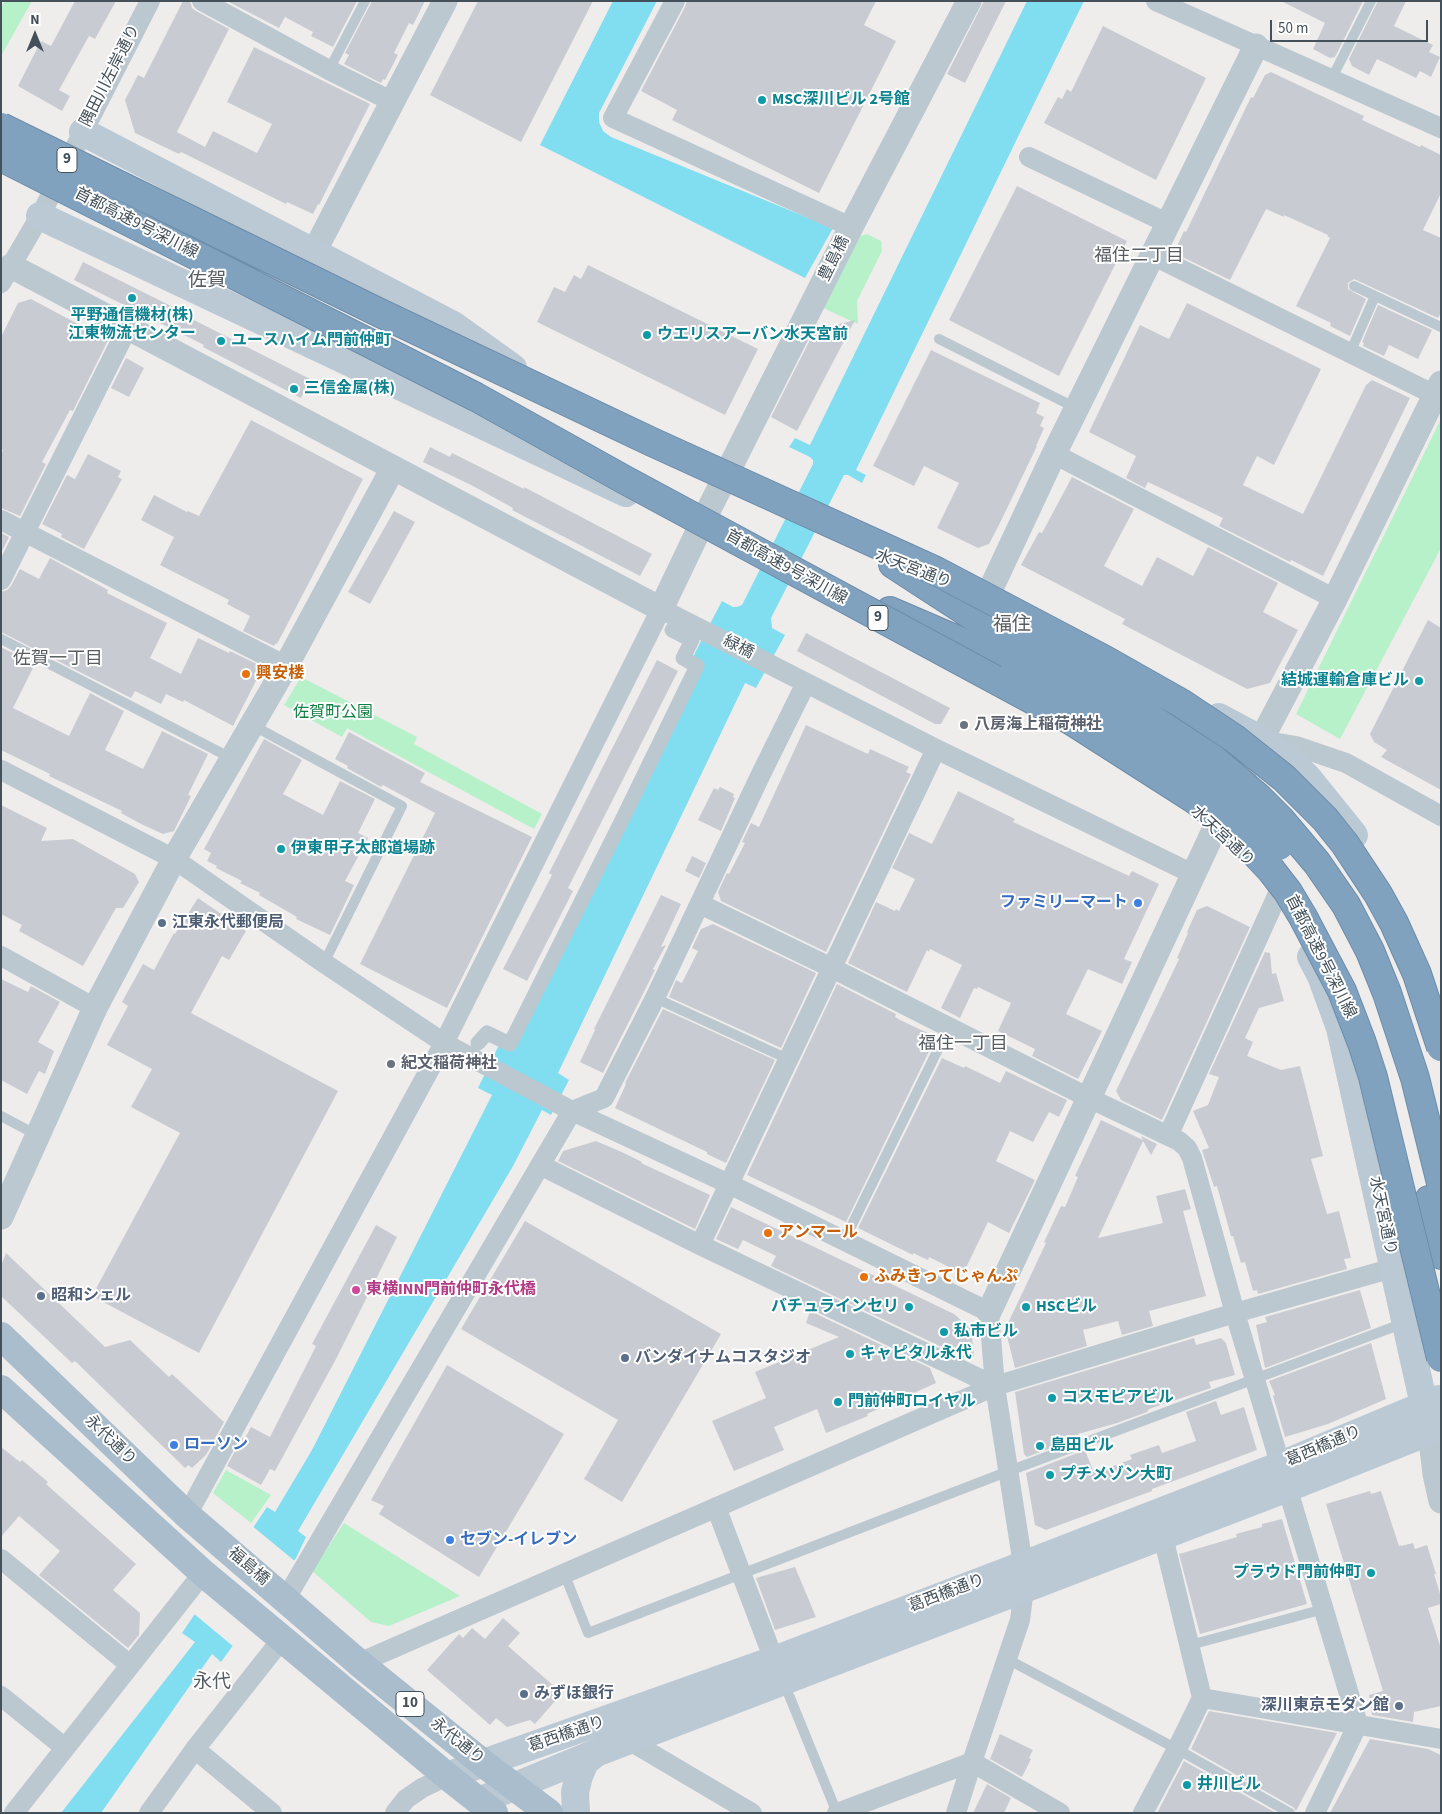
<!DOCTYPE html>
<meta charset="utf-8">
<style>
body{margin:0}
#map{position:relative;width:1442px;height:1814px;overflow:hidden;background:#efecec;font-family:"Source Sans 3",sans-serif}
canvas{display:block}
.frame{position:absolute;inset:0;border:2px solid #44515a;pointer-events:none}
.north{position:absolute;left:10px;top:10px;width:50px;height:50px;-webkit-text-stroke:4px #fff;paint-order:stroke;rotate:0deg;font-size:14px;font-weight:700;line-height:20px;text-align:center;color:#44515a}
.north::after{content:'';display:block;margin:auto;width:18px;height:22px;background:#44515a;clip-path:polygon(50% 0,100% 100%,50% 72%,0 100%)}
.scale{position:absolute;left:1270px;top:20px;width:158px;height:22px;box-sizing:border-box;border:2px solid #44515a;border-top:0;padding-left:6px;font-size:15px;line-height:18px;white-space:nowrap;color:#44515a;-webkit-text-stroke:4px #fff;paint-order:stroke}
</style>
<div id="map">
<canvas width="1442" height="1814"></canvas>
<div class="frame"></div>
<div class="north">N</div>
<div class="scale">50 m</div>
</div>
<script>
const c = document.querySelector('canvas').getContext('2d');
c.lineJoin = 'round';
function fill(path, color) {
  c.fillStyle = color;
  c.fill(path, 'evenodd');
}
function shape(rows) {
  const path = new Path2D();
  for (const r of rows) {
    path.moveTo(r[0], r[1]);
    for (let i = 2; i < r.length; i += 2) path.lineTo(r[i], r[i + 1]);
  }
  return path;
}
function stroke(path, color, width, dash) {
  c.strokeStyle = color;
  c.lineWidth = width;
  c.lineCap = dash ? 'butt' : 'round';
  c.setLineDash(dash || []);
  c.stroke(path);
}
function label(font, color, halo, rows, align = 'center') {
  c.font = font + ' "Source Sans 3","Noto Sans JP",sans-serif';
  c.lineWidth = 4;
  c.setLineDash([]);
  c.textBaseline = 'middle';
  c.strokeStyle = halo;
  c.fillStyle = color;
  for (const [text, x, y, turn = 0] of rows) {
    c.save();
    c.translate(x, y);
    c.rotate((+turn || 0) * Math.PI / 180);
    c.textAlign = isNaN(turn) ? turn : align;
    if (halo) c.strokeText(text, 0, 0);
    c.fillText(text, 0, 0);
    c.restore();
  }
}
fill(shape([
 [5,1,32,1,1,56,1,7],
 [867,234,881,241,882,251,857,301,858,324,823,308,860,236],
 [1441,419,1441,548,1340,739,1296,714],
 [301,677,417,737,414,744,542,814,534,829,347,728,342,737,284,705],
 [226,1470,271,1495,251,1523,213,1493],
 [344,1523,460,1596,389,1626,371,1622,312,1571]
]), '#b6f1ca');
fill(shape([
 [613,1,657,1,599,113,599,122,603,131,611,137,833,228,805,278,540,145],
 [1027,1,1084,1,856,470,866,475,862,483,848,475,844,475,771,618,772,628,785,635,756,688,745,683,558,1073,569,1080,551,1115,542,1110,513,1166,298,1531,306,1537,296,1558,221,1662,212,1654,101,1813,61,1813,195,1642,182,1633,267,1507,275,1512,312,1450,492,1095,478,1088,499,1045,513,1051,704,663,693,657,702,639,722,601,733,607,737,607,742,605,813,464,813,460,810,457,789,447,795,438,810,445]
]), '#81def0');
fill(shape([
 [251,1525,296,1562,234,1647,193,1613]
]), '#efecec');
fill(shape([
 [75,1,116,1,95,39,89,36,59,90,70,96,62,111,18,86,41,41,51,46],
 [183,1,190,1,192,8,196,11,229,29,177,132,205,147,213,131,257,153,272,124,227,102,254,47,370,104,319,205,318,204,313,214,287,202,286,204,181,152,179,154,135,133,125,100,138,75,144,78],
 [227,1,357,1,333,47,311,36,313,32,285,17,279,28],
 [372,1,425,1,413,25,409,23,394,53,398,55,385,80,383,79,381,83,344,64,349,55,345,53],
 [478,1,593,1,521,142,430,95],
 [687,1,876,1,864,25,896,41,819,193,672,120,677,110,641,91,685,7],
 [984,1,1006,1,965,83,947,74],
 [1281,1,1363,1,1335,57,1330,58,1313,49,1325,23],
 [1378,1,1406,1,1394,26,1433,45,1429,52,1440,57,1431,77,1420,71,1416,78,1377,59,1369,75,1352,66,1349,59],
 [1103,26,1206,78,1156,180,1044,123,1058,97,1062,99,1067,89,1071,92],
 [1271,72,1364,116,1362,120,1420,147,1421,145,1441,155,1441,193,1423,230,1441,238,1441,313,1438,318,1354,279,1348,283,1348,289,1366,299,1350,336,1330,326,1331,323,1296,306,1330,238,1327,236,1328,235,1284,215,1284,217,1266,209,1230,280,1174,253,1184,231,1186,232,1251,97,1253,98,1265,75],
 [1017,186,1127,241,1059,376,949,320],
 [83,262,189,315,188,317,310,379,301,398,203,347,204,345,74,280],
 [588,265,758,349,725,415,537,322,554,287,565,292,574,275,581,279],
 [31,299,108,340,73,411,70,410,42,462,46,464,20,516,1,508,1,454,3,450,1,449,1,337,18,303],
 [1187,303,1321,369,1274,465,1257,456,1243,485,1303,514,1366,385,1372,380,1410,398,1323,576,1291,560,1290,562,1219,526,1223,518,1148,482,1145,488,1126,478,1136,456,1089,432,1140,325,1169,339],
 [1378,305,1432,330,1418,359,1389,345,1384,356,1363,346,1364,343,1362,342],
 [855,320,797,431,771,417,815,330],
 [931,350,1040,403,1036,413,1044,417,1040,426,1044,428,1036,446,1037,446,998,527,989,544,978,548,937,528,959,483,924,466,914,486,873,466],
 [126,358,144,368,129,397,111,388],
 [251,420,363,479,277,644,276,643,274,646,243,631,250,616,227,604,229,600,160,565,174,537,141,520,154,495,187,512,188,511,199,516],
 [430,447,450,457,452,453,524,489,524,487,652,554,640,576,512,510,513,508,473,486,423,462],
 [88,454,121,471,118,477,122,479,84,549,61,537,62,534,42,524,67,475,75,479],
 [1072,477,1134,509,1104,566,1142,586,1157,557,1193,576,1208,547,1278,583,1263,612,1298,630,1270,683,1247,689,1122,624,1125,619,1021,565,1039,532,1042,533],
 [394,511,415,522,370,604,348,592],
 [1,533,9,537,1,553],
 [50,558,108,590,107,593,167,623,150,658,181,674,198,638,229,653,230,651,263,667,233,726,184,700,183,702,166,694,161,704,135,691,131,698,1,632,1,592,7,590,11,586,20,569,39,579],
 [1428,620,1441,628,1441,790,1381,757,1387,750,1374,742,1370,734],
 [806,633,950,708,941,724,935,724,797,651],
 [1,647,35,664,13,708,69,736,90,693,124,711,105,750,143,769,162,731,208,754,188,795,191,796,174,831,163,834,141,824,121,813,122,811,49,776,50,774,1,750],
 [657,660,678,671,568,888,573,891,527,981,503,969,552,875,549,873],
 [806,725,868,754,870,749,909,767,906,772,911,774,826,952,721,901,718,892,727,873,729,874,745,843,742,842,751,823,759,827],
 [349,732,425,773,420,782,532,837,447,1008,360,964,435,813,383,785,381,787,347,768,348,766,335,759],
 [264,739,302,760,283,794,323,815,340,781,375,799,358,833,368,838,345,881,354,885,330,935,296,919,297,917,259,895,260,893,240,883,242,881,216,868,217,866,207,861,211,853,204,849],
 [720,787,734,794,733,797,735,798,721,831,698,820,714,788,718,790],
 [958,791,1015,819,1013,822,1129,876,1132,871,1159,884,1124,959,1132,962,1122,984,1088,969,1066,1014,1102,1031,1078,1079,1032,1056,1035,1049,998,1031,1011,1003,978,987,977,989,974,988,960,1018,941,1008,962,965,930,949,929,952,927,950,907,992,848,963,876,902,895,911,896,909,899,911,915,879,892,868,909,833,932,844],
 [1,805,47,828,41,841,73,839,135,874,139,882,123,908,116,908,83,966,19,931,22,925,1,914],
 [692,856,706,863,699,878,685,871],
 [661,895,681,904,661,947,666,945,653,969,655,970,603,1073,580,1062,595,1030,594,1029],
 [198,898,246,931,229,960,222,956,191,1013,338,1091,199,1353,92,1296,180,1133,131,1107,152,1069,107,1045,128,1006,122,1002,143,964,154,970,174,933,175,934],
 [1207,906,1250,927,1162,1120,1121,1100,1116,1091,1179,959,1177,958,1188,933,1187,932,1197,910],
 [713,924,816,973,781,1048,669,997,676,980,682,983,698,951,692,948,701,929],
 [1265,952,1270,953,1272,974,1276,973,1284,1001,1259,1008,1245,1038,1253,1042,1247,1056,1281,1070,1300,1066,1323,1156,1311,1159,1327,1214,1339,1211,1351,1258,1344,1259,1347,1269,1258,1294,1257,1290,1253,1291,1245,1262,1241,1263,1233,1236,1231,1236,1217,1186,1214,1187,1202,1150,1209,1148,1193,1111,1208,1105,1219,1077,1209,1074],
 [1,979,28,992,31,986,60,1002,38,1042,54,1051,45,1074,39,1071,27,1094,1,1080],
 [837,984,896,1014,895,1017,900,1020,936,1037,846,1222,747,1175],
 [663,1009,775,1060,726,1163,707,1154,707,1152,615,1108,626,1084,625,1083],
 [942,1058,964,1068,965,1066,1000,1083,1006,1071,1067,1100,1059,1117,1049,1112,1033,1142,1010,1131,996,1161,1035,1180,1009,1233,988,1222,963,1274,929,1257,928,1260,913,1253,913,1255,858,1228],
 [1101,1120,1143,1140,1141,1136,1157,1144,1151,1155,1143,1141,1098,1238,1163,1223,1156,1196,1185,1189,1191,1209,1183,1211,1206,1296,1149,1311,1153,1326,1122,1335,1118,1321,1083,1330,1087,1346,1015,1368,1006,1332,1009,1321,1046,1243,1044,1242,1061,1206,1065,1207,1078,1177,1075,1176],
 [596,1141,626,1154,642,1162,641,1163,710,1195,695,1229,558,1161,563,1151],
 [731,1207,954,1314,971,1329,974,1356,969,1360,771,1266,776,1256,743,1240,738,1249,716,1239],
 [525,1221,721,1334,622,1502,584,1479,618,1420,461,1329],
 [376,1225,397,1237,336,1359,275,1471,270,1469,261,1485,227,1466,242,1438,244,1440,251,1427,270,1437,316,1346,312,1344],
 [6,1253,105,1347,130,1340,169,1377,172,1374,224,1422,206,1455,192,1468,188,1465,185,1468,75,1361,72,1363,1,1296,1,1266],
 [1360,1290,1371,1328,1265,1368,1256,1325,1267,1322,1265,1317],
 [810,1311,930,1368,936,1383,867,1414,868,1416,826,1433,817,1409,774,1427,784,1450,734,1471,712,1421,766,1398,755,1372,839,1337,806,1323],
 [1194,1338,1196,1345,1221,1338,1226,1343,1235,1375,1209,1382,1211,1388,1149,1409,1147,1412,1117,1423,1078,1434,1080,1437,1027,1457,1024,1454,1015,1392],
 [1371,1343,1386,1399,1328,1424,1285,1437,1273,1396,1275,1395,1269,1381],
 [447,1365,564,1434,479,1577,379,1514,384,1506,371,1500],
 [1216,1401,1221,1415,1244,1407,1257,1450,1152,1489,1152,1491,1046,1530,1035,1525,1026,1473,1085,1450,1094,1473,1132,1459,1130,1455,1159,1445,1162,1453,1196,1441,1186,1412],
 [1,1447,20,1462,22,1460,48,1482,46,1484,136,1564,113,1590,140,1613,139,1635,128,1648,39,1575,60,1551,19,1516,1,1537],
 [1370,1491,1371,1494,1381,1491,1399,1546,1401,1545,1401,1546,1413,1543,1415,1549,1427,1545,1436,1574,1434,1574,1441,1597,1441,1604,1428,1608,1441,1649,1441,1706,1414,1712,1413,1722,1372,1715,1369,1695,1383,1691,1326,1504],
 [1282,1519,1307,1604,1200,1634,1179,1554,1237,1537,1236,1534,1262,1527,1262,1524],
 [795,1567,816,1617,775,1630,756,1578],
 [503,1618,520,1633,508,1646,562,1693,535,1724,530,1720,507,1727,496,1718,490,1725,427,1670,459,1634,463,1638,472,1628,485,1639],
 [1209,1711,1337,1733,1296,1811,1293,1807,1191,1749],
 [1000,1734,1033,1750,1029,1758,1031,1759,1022,1777,990,1759],
 [1370,1739,1428,1749,1441,1755,1441,1813,1330,1813],
 [1184,1761,1276,1813,1157,1813],
 [987,1784,1011,1798,1004,1813,973,1813]
]), '#c8ccd2');
const motorway = shape([
 [893,564,1019,646],
 [890,611,1011,663],
 [1429,1200,1441,1255]
]);
stroke(motorway, '#6c8daa', 30);
stroke(shape([
 [329,70,365,1],
 [1331,80,1371,1],
 [1354,286,1441,327],
 [939,339,1076,408],
 [1350,353,1375,296],
 [1,639,231,758],
 [252,725,402,806,324,963],
 [655,998,788,1059],
 [1,1116,37,1135],
 [844,1241,949,1027],
 [564,1573,588,1633,1009,1471,1404,1323],
 [1190,1645,1324,1609],
 [1007,1659,1177,1749,1290,1813],
 [784,1683,837,1813]
]), '#bcc8d0', 10);
stroke(shape([
 [478,1043,487,1033,510,1044,622,820,697,666,683,658,692,640,672,630]
]), '#bcc8d0', 15);
stroke(shape([
 [202,1,329,70,393,102],
 [675,1,613,118,851,227],
 [1156,1,1441,128],
 [1029,157,1167,223],
 [1152,255,1435,395],
 [1,283,40,216,150,1],
 [1054,454,1335,599],
 [1,520,286,666],
 [1,580,128,327],
 [1267,741,1296,746,1346,763,1441,816],
 [1,770,174,859,324,963,444,1043,572,1111,729,1184,989,1312,995,1386,1023,1565,1024,1589,1020,1620,972,1762,956,1813],
 [700,904,832,968,1089,1098,1179,1141,1187,1148,1192,1158,1235,1313,1358,1724,1315,1813],
 [1,956,95,1008],
 [1168,1136,1277,896],
 [540,1165,700,1245,995,1386],
 [700,1245,936,749],
 [716,1507,774,1660],
 [187,1515,444,1043,661,609,936,749,1193,874],
 [1160,1524,1202,1698,1441,1739],
 [1,1559,130,1665],
 [285,1600,572,1111,604,1098,655,998,761,774,806,683],
 [359,1663,995,1386,1235,1313,1393,1268],
 [1,1696,64,1747],
 [630,1741,752,1813],
 [195,1749,272,1813],
 [14,1813,203,1573],
 [149,1813,195,1749,282,1639],
 [395,1813,406,1799,422,1788,447,1776],
 [837,1813,972,1762,1060,1813],
 [1143,1813,1177,1749,1202,1698]
]), '#bcc8d0', 20);
stroke(shape([
 [314,252,445,1],
 [11,266,661,609,705,517,851,227,969,1],
 [987,597,1054,454,1256,46],
 [1,1217,95,1008,174,859,286,666,393,468],
 [989,1312,1216,826,1335,599,1441,383],
 [1430,1432,1435,1474,1441,1501]
]), '#bcc8d0', 25);
stroke(shape([
 [83,132,453,325,513,368],
 [40,216,626,493],
 [1219,717,1260,739,1287,758,1308,778,1354,835],
 [1311,957,1321,976,1340,1028,1430,1432],
 [447,1776,774,1660,1023,1565,1281,1465,1439,1399],
 [479,1801,596,1753,1288,1488,1441,1427],
 [576,1813,575,1792,579,1776,585,1762,596,1753]
]), '#bbc9d4', 28);
stroke(shape([
 [1,1336,187,1515,359,1663,484,1764,549,1813],
 [1,1389,203,1573,447,1776,494,1813]
]), '#aabdcd', 28);
stroke(motorway, '#80a2bf', 28);
const motorwayBridge = shape([
 [1,127,380,313,652,442,936,571,1105,660,1181,703,1235,739,1284,778,1325,819,1345,844,1378,894,1394,923,1417,974,1441,1047],
 [1,157,476,397,625,480,1072,721,1194,799,1212,813,1253,851,1271,870,1288,892,1303,917,1342,991,1362,1043,1373,1077,1441,1358],
 [1019,646,1094,684,1129,704,1213,759,1259,798,1280,819,1317,863,1346,905,1370,951,1387,993,1415,1078,1441,1183],
 [1015,665,1104,714,1176,759,1243,811,1266,831,1279,846]
]);
stroke(motorwayBridge, '#6c8daa', 30, []);
stroke(motorwayBridge, '#80a2bf', 28);
for (const [x, y, r, color] of [
 [762,100,5,"#0f9aa8"],
 [132,298,5,"#0f9aa8"],
 [647,335,5,"#0f9aa8"],
 [221,341,5,"#0f9aa8"],
 [294,389,5,"#0f9aa8"],
 [246,674,5,"#e8710a"],
 [1419,681,5,"#0f9aa8"],
 [964,725,5,"#6b7280"],
 [281,849,5,"#0f9aa8"],
 [1138,903,5,"#3f7fe0"],
 [162,923,5,"#5c6f8a"],
 [391,1064,5,"#6b7280"],
 [768,1233,5,"#e8710a"],
 [864,1277,5,"#e8710a"],
 [356,1290,5,"#d1479c"],
 [41,1296,5,"#5c6f8a"],
 [909,1307,5,"#0f9aa8"],
 [1026,1307,5,"#0f9aa8"],
 [944,1332,5,"#0f9aa8"],
 [850,1354,5,"#0f9aa8"],
 [625,1358,5,"#5c6f8a"],
 [1052,1398,5,"#0f9aa8"],
 [838,1402,5,"#0f9aa8"],
 [174,1445,5,"#3f7fe0"],
 [1040,1446,5,"#0f9aa8"],
 [1050,1475,5,"#0f9aa8"],
 [450,1540,5,"#3f7fe0"],
 [1371,1573,5,"#0f9aa8"],
 [524,1694,5,"#5c6f8a"],
 [1399,1706,5,"#5c6f8a"],
 [1187,1785,5,"#0f9aa8"]
]) {
  const dot = new Path2D();
  dot.arc(x, y, r, 0, 2 * Math.PI);
  c.fillStyle = color;
  c.fill(dot);
  stroke(dot, '#fff', 2);
}
for (const [x, y, w] of [
 [67,160,20],
 [878,618,20],
 [410,1704,28]
]) {
  const box = new Path2D();
  box.roundRect(x - w / 2, y - 12.5, w, 25, 4);
  c.fillStyle = '#fff';
  c.fill(box);
  stroke(box, '#44515a', 1);
}
label('bold 15px', '#44515a', null, [
 ["9",67,160],
 ["9",878,618],
 ["10",410,1704]
]);
label('16px', '#44515a', '#fff', [
 ["隅田川左岸通り",111,76,-63],
 ["首都高速9号深川線",136,224,27],
 ["豊島橋",835,259,-64],
 ["首都高速9号深川線",786,568,29],
 ["水天宮通り",913,570,21],
 ["緑橋",738,648,27],
 ["水天宮通り",1222,837,43],
 ["首都高速9号深川線",1320,957,63],
 ["水天宮通り",1382,1216,78],
 ["永代通り",110,1441,44],
 ["葛西橋通り",1324,1447,-23],
 ["福島橋",248,1567,41],
 ["葛西橋通り",947,1594,-21],
 ["葛西橋通り",567,1735,-19],
 ["永代通り",457,1742,39]
]);
label('bold 16px', '#0d838f', '#fff', [
 ["MSC深川ビル 2号館",772,100],
 ["平野通信機材(株)",132,316,"center"],
 ["江東物流センター",132,334,"center"],
 ["ウエリスアーバン水天宮前",657,335],
 ["ユースハイム門前仲町",231,341],
 ["三信金属(株)",304,389],
 ["結城運輸倉庫ビル",1409,681,"right"],
 ["伊東甲子太郎道場跡",291,849],
 ["バチュラインセリ",899,1307,"right"],
 ["HSCビル",1036,1307],
 ["私市ビル",954,1332],
 ["キャピタル永代",860,1354],
 ["コスモピアビル",1062,1398],
 ["門前仲町ロイヤル",848,1402],
 ["島田ビル",1050,1446],
 ["プチメゾン大町",1060,1475],
 ["プラウド門前仲町",1361,1573,"right"],
 ["井川ビル",1197,1785]
], 'left');
label('bold 16px', '#c56008', '#fff', [
 ["興安楼",256,674],
 ["アンマール",778,1233],
 ["ふみきってじゃんぷ",874,1277]
], 'left');
label('16px', '#117f43', '#fff', [
 ["佐賀町公園",333,713]
]);
label('bold 16px', '#5b616d', '#fff', [
 ["八房海上稲荷神社",974,725],
 ["紀文稲荷神社",401,1064]
], 'left');
label('bold 16px', '#366cbe', '#fff', [
 ["ファミリーマート",1128,903,"right"],
 ["ローソン",184,1445],
 ["セブン-イレブン",460,1540]
], 'left');
label('bold 16px', '#4e5e75', '#fff', [
 ["江東永代郵便局",172,923],
 ["昭和シェル",51,1296],
 ["バンダイナムコスタジオ",635,1358],
 ["みずほ銀行",534,1694],
 ["深川東京モダン館",1389,1706,"right"]
], 'left');
label('bold 16px', '#b23c85', '#fff', [
 ["東横INN門前仲町永代橋",366,1290]
], 'left');
label('18px', '#585d62', '#fff', [
 ["福住二丁目",1139,257],
 ["佐賀一丁目",58,660],
 ["福住一丁目",963,1045]
]);
label('19px', '#585d62', '#fff', [
 ["佐賀",207,282],
 ["福住",1012,626],
 ["永代",212,1683]
]);
</script>
